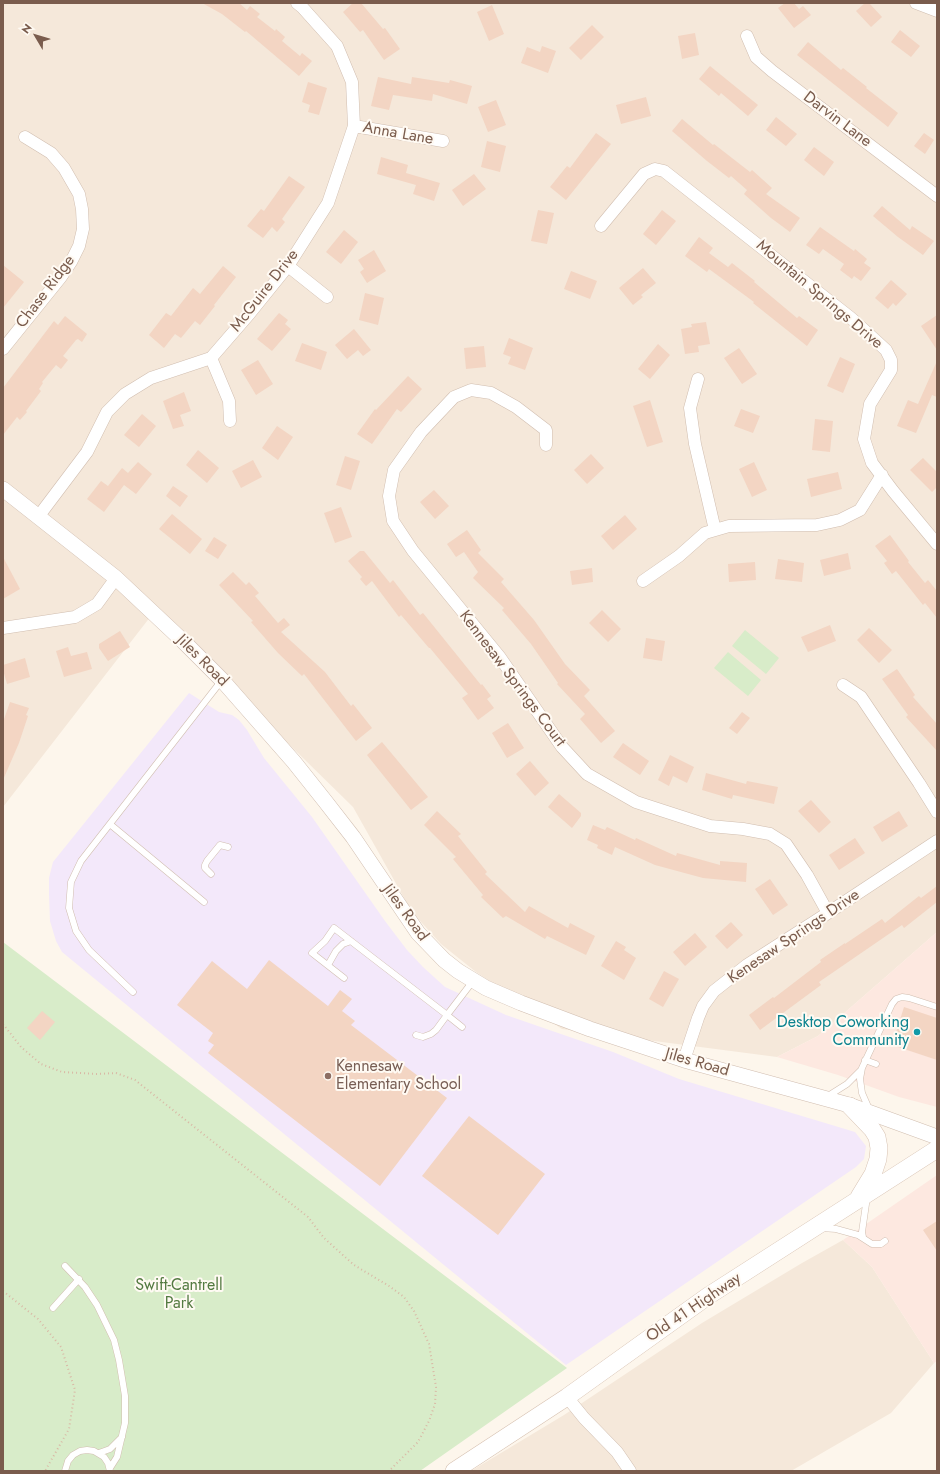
<!DOCTYPE html>
<style>
body{margin:0}
#map{position:relative;width:940px;height:1474px;overflow:hidden;background:#fdf6ec;font-family:Jost,sans-serif}
canvas{display:block}
.frame{position:absolute;inset:0;border:4px solid #7a5c4d;pointer-events:none}
.north{position:absolute;left:16px;top:16px;width:40px;height:40px;-webkit-text-stroke:3px #fffaf3;paint-order:stroke;rotate:308deg;font-size:11px;font-weight:700;line-height:16px;text-align:center;color:#7a5c4d}
.north::after{content:'';display:block;margin:auto;width:14px;height:18px;background:#7a5c4d;clip-path:polygon(50% 0,100% 100%,50% 72%,0 100%)}
</style>
<div id="map">
<canvas width="940" height="1474"></canvas>
<div class="frame"></div>
<div class="north">N</div>
</div>
<script>
const c = document.querySelector('canvas').getContext('2d');
c.lineJoin = 'round';
function fill(path, color) {
  c.fillStyle = color;
  c.fill(path, 'evenodd');
}
function shape(rows) {
  const path = new Path2D();
  for (const r of rows) {
    path.moveTo(r[0], r[1]);
    for (let i = 2; i < r.length; i += 2) path.lineTo(r[i], r[i + 1]);
  }
  return path;
}
function stroke(path, color, width, dash) {
  c.strokeStyle = color;
  c.lineWidth = width;
  c.lineCap = dash ? 'butt' : 'round';
  c.setLineDash(dash || []);
  c.stroke(path);
}
function label(font, color, halo, rows, align = 'center') {
  c.font = font + ' Jost,sans-serif';
  c.lineWidth = 4;
  c.setLineDash([]);
  c.textBaseline = 'middle';
  c.strokeStyle = halo;
  c.fillStyle = color;
  for (const [text, x, y, turn = 0] of rows) {
    c.save();
    c.translate(x, y);
    c.rotate((+turn || 0) * Math.PI / 180);
    c.textAlign = isNaN(turn) ? turn : align;
    if (halo) c.strokeText(text, 0, 0);
    c.fillText(text, 0, 0);
    c.restore();
  }
}
fill(shape([
 [3,3,937,3,937,932,818,1036,777,1057,562,1029,476,972,441,944,412,912,353,807,154,612,3,807],
 [843,1240,872,1267,934,1363,891,1413,791,1471,471,1471,564,1415,702,1323,802,1263]
]), '#f5e8da');
fill(shape([
 [937,932,937,1107,899,1097,838,1075,777,1057,818,1036],
 [937,1175,937,1361,934,1363,872,1267,843,1240]
]), '#fde8e0');
fill(shape([
 [189,693,219,712,232,715,239,720,247,730,264,758,312,817,385,921,407,950,423,967,445,987,506,1015,613,1052,679,1079,855,1132,866,1146,864,1159,856,1167,566,1365,62,952,56,941,50,921,49,894,49,878,53,862]
]), '#f3e8fa');
fill(shape([
 [745,630,779,658,766,674,732,646],
 [728,652,761,680,748,696,714,668],
 [3,942,567,1368,420,1471,3,1471]
]), '#d8ecc9');
fill(shape([
 [202,3,239,3,247,10,250,6,260,14,257,17,275,31,276,29,285,37,282,41,300,56,302,53,312,61,299,76,246,31,245,32,222,14],
 [353,3,361,3,383,29,385,28,400,49,384,60,363,30,360,32,343,12],
 [785,3,794,3,799,9,803,6,811,15,794,28,778,8],
 [865,3,869,3,882,17,871,27,856,11],
 [492,5,504,34,489,41,477,12],
 [592,25,604,37,581,60,569,48],
 [900,30,920,46,911,57,891,42],
 [695,33,699,55,682,59,678,36],
 [808,42,841,70,843,68,867,87,866,88,898,113,888,127,797,55],
 [542,46,556,51,548,73,521,63,527,47,540,52],
 [710,66,758,105,748,116,721,93,719,96,699,79],
 [378,77,411,84,412,77,449,83,450,80,472,86,467,104,433,94,432,101,393,95,389,110,371,106],
 [308,82,327,88,319,115,308,112,310,105,302,102],
 [646,97,651,116,621,124,616,105],
 [496,100,506,125,488,132,478,107],
 [776,117,797,134,786,146,766,130],
 [682,119,713,145,714,144,750,172,752,170,772,188,766,194,800,218,790,232,771,218,744,194,747,190,731,176,729,178,707,161,672,131],
 [596,133,611,144,566,200,550,187,567,166,570,168],
 [924,133,934,140,925,154,914,146],
 [487,141,506,146,500,172,481,167],
 [814,147,834,162,824,176,804,160],
 [381,157,408,165,406,173,440,183,434,201,413,194,416,185,377,174],
 [474,174,486,189,463,206,452,190],
 [289,176,305,187,282,219,285,222,277,232,272,227,263,238,247,226,261,209,264,211],
 [882,206,910,230,912,226,934,241,923,255,898,237,873,216],
 [538,210,554,213,547,244,531,241],
 [662,210,676,221,656,245,643,234],
 [820,227,854,251,855,249,867,259,864,263,871,268,861,281,854,276,852,279,840,270,844,264,823,249,819,254,806,245],
 [344,230,358,242,341,264,326,252],
 [699,237,713,248,709,253,728,267,732,263,755,281,754,282,797,318,799,316,818,330,807,346,753,303,754,302,709,269,707,272,685,256],
 [374,250,386,271,367,283,360,272,364,269,358,260],
 [3,265,24,282,3,308],
 [223,266,236,277,214,305,215,306,200,325,195,321,181,338,175,334,164,348,149,335,166,313,171,316,193,288,200,294],
 [643,268,656,283,641,295,643,297,633,305,619,288],
 [571,271,597,281,590,299,564,289],
 [891,280,907,294,896,306,893,303,888,309,875,298],
 [365,293,384,298,378,325,359,320],
 [279,313,288,320,285,324,291,329,272,351,257,339],
 [937,315,937,350,921,326],
 [65,316,87,334,82,342,78,339,76,340,63,356,68,360,61,369,56,365,42,382,43,383,39,389,41,391,26,411,27,412,20,420,17,417,3,435,3,388,54,321,58,325],
 [706,322,710,344,698,346,699,352,685,354,681,329,692,327,691,324],
 [354,329,371,350,363,356,358,350,347,359,335,345],
 [509,338,533,348,525,370,508,364,511,357,503,354],
 [302,343,327,352,321,370,295,361],
 [658,344,670,355,650,379,638,369],
 [484,346,486,367,466,369,464,348],
 [739,348,757,374,742,384,724,358],
 [840,357,855,364,843,393,827,386],
 [258,360,273,384,256,395,241,370],
 [937,361,937,397,932,395,916,433,897,426,908,400,918,404],
 [408,376,422,389,401,412,397,409,372,444,357,434,375,409,376,410],
 [184,392,191,411,180,415,184,426,173,429,163,401],
 [650,400,663,442,647,447,633,406],
 [741,409,760,416,753,433,734,426],
 [142,414,156,426,139,447,124,435],
 [815,419,833,421,830,452,812,450],
 [277,426,293,437,278,460,262,448],
 [198,450,219,468,207,483,186,465],
 [591,454,604,468,587,484,574,470],
 [345,456,360,461,351,490,336,485],
 [923,458,937,472,937,487,932,492,910,470],
 [253,460,262,477,241,488,232,471],
 [138,462,152,474,136,494,124,485,104,512,87,499,101,481,108,486,122,468,128,473],
 [754,462,767,490,752,497,739,469],
 [838,472,842,489,811,497,807,479],
 [173,486,188,496,180,507,166,496],
 [434,490,449,506,435,519,420,502],
 [341,507,352,537,335,543,324,513],
 [172,514,202,539,190,554,159,529],
 [625,515,637,529,613,550,601,536],
 [467,530,481,550,478,553,504,579,501,582,534,620,565,664,590,690,584,696,615,731,601,743,580,719,585,714,557,684,558,683,531,644,502,610,504,608,473,578,478,572,464,552,456,557,447,544],
 [890,535,909,561,908,562,925,583,928,580,937,591,937,618,925,603,923,605,896,571,892,574,884,563,887,561,875,546],
 [214,537,227,545,218,559,205,551],
 [360,551,364,551,390,583,393,580,420,615,423,613,481,685,482,684,491,696,487,699,494,708,478,720,462,698,468,694,430,648,429,648,401,615,399,617,372,581,366,586,360,579,362,577,348,561],
 [848,553,851,569,824,576,820,560],
 [3,557,20,589,3,599],
 [778,559,804,563,802,582,775,579],
 [755,562,756,580,729,582,728,564],
 [592,568,593,582,572,585,570,571],
 [233,572,246,585,249,582,259,593,255,596,278,623,284,618,290,625,281,632,325,672,351,706,353,704,372,728,356,741,304,674,302,676,278,653,251,622,253,621,219,585],
 [602,610,621,629,608,642,589,623],
 [830,625,836,641,808,652,801,637],
 [869,628,892,650,879,663,857,640],
 [120,631,130,647,108,661,99,648,99,644],
 [646,638,665,641,662,661,643,658],
 [68,647,71,656,87,652,92,669,64,677,56,651],
 [25,658,30,677,7,684,3,670,3,665],
 [897,669,915,695,913,697,937,724,937,751,906,717,908,715,882,679],
 [10,702,29,708,26,715,28,716,19,743,3,780,3,722],
 [742,712,750,718,737,734,729,728],
 [508,723,524,748,507,758,492,733],
 [382,742,428,797,411,810,367,755],
 [623,743,649,761,640,775,613,757],
 [670,755,694,767,687,783,673,776,669,786,658,780],
 [530,761,549,783,535,796,516,774],
 [706,773,746,784,747,781,778,787,774,804,733,795,732,799,702,790],
 [559,794,581,813,581,816,572,828,548,807],
 [811,800,831,822,819,833,798,811],
 [437,811,461,834,458,836,487,872,485,874,525,912,529,906,568,928,570,923,595,936,586,955,547,936,545,939,506,916,503,918,481,897,483,895,453,859,456,857,424,825],
 [899,811,908,826,882,842,873,827],
 [593,825,605,830,607,827,635,840,636,838,676,856,677,853,720,865,720,861,747,863,746,882,703,878,655,865,615,847,612,855,597,848,598,845,587,840],
 [855,838,865,853,839,870,829,855],
 [770,879,788,905,773,915,755,889],
 [937,886,937,902,904,928,902,925,819,982,821,985,760,1030,749,1015,773,997,774,998,821,962,820,960,845,943,845,944,882,919,885,923,919,896,921,898],
 [731,922,743,935,727,949,715,936],
 [695,933,707,947,685,966,673,952],
 [616,941,626,947,624,950,636,958,624,980,601,966],
 [269,960,328,1006,340,990,352,999,342,1011,355,1021,351,1025,447,1098,380,1186,208,1053,214,1045,208,1041,213,1033,177,1005,212,961,247,989],
 [664,971,679,979,663,1007,649,999],
 [904,1007,937,1018,937,1060,892,1045],
 [42,1011,55,1022,40,1040,27,1028],
 [469,1116,545,1174,498,1235,422,1176],
 [937,1221,937,1251,923,1230]
]), '#f3d5c3');
const service = shape([
 [111,825,204,902],
 [211,874,205,868,205,865,207,861,220,845,228,847],
 [328,965,336,951,343,944,351,941],
 [344,978,312,953,325,941,334,928,447,1015,436,1030,431,1034,423,1037,416,1035],
 [133,992,89,950,76,931,69,908,71,882,81,861,222,680],
 [462,1027,447,1015,473,981],
 [865,1060,876,1064],
 [828,1096,847,1084,861,1070],
 [869,1109,862,1093,860,1079,862,1068,892,1004,896,999,902,997,909,998,937,1007],
 [821,1228,836,1229,858,1235,872,1244,881,1244,885,1241],
 [863,1237,862,1232,867,1197],
 [65,1266,85,1287,97,1305,114,1340,119,1360,125,1396,125,1423,117,1457,110,1468],
 [53,1308,79,1279],
 [99,1453,110,1449,122,1437],
 [65,1471,68,1461,73,1455,80,1451,87,1450,94,1451,104,1457,108,1463,110,1471]
]);
const minor = shape([
 [916,3,937,11],
 [747,36,756,57,772,71,937,196],
 [354,126,443,141],
 [601,226,644,174,655,169,664,171,851,318,886,350,891,360,891,370,870,404,864,439,872,463,893,491,937,544],
 [288,266,327,297],
 [3,349,61,277,71,262,79,246,83,229,82,209,79,194,64,168,51,153,25,137],
 [211,358,229,401,230,421],
 [698,379,690,408,695,444,715,530],
 [546,445,546,430,516,407,491,393,471,390,454,397,421,432,394,470,389,496,393,521,413,551,499,656,562,747,587,774,636,802,710,826,743,829,770,834,786,844,807,875,828,913],
 [38,517,87,452,107,412,125,394,151,378,211,358,250,313,288,266,328,203,354,126,352,82,337,46,302,7,297,3],
 [643,581,679,556,705,533,729,526,817,525,840,520,860,510,882,475],
 [3,628,75,617,97,604,116,578],
 [843,685,861,697,919,783,937,812],
 [684,1060,698,1018,703,1006,714,991,747,965,828,913,937,841],
 [567,1397,584,1418,617,1452,630,1471]
]);
const tertiary = shape([
 [3,489,116,578,183,641,222,680,294,762,325,801,353,837,418,933,444,960,458,971,486,988,521,1003,590,1029,684,1060,849,1105,937,1137]
]);
const secondary = shape([
 [850,1106,872,1129,877,1137,879,1148,878,1159,873,1174,859,1197],
 [454,1471,567,1397,708,1296,937,1149]
]);
stroke(service, '#d1beb0', 7);
stroke(minor, '#d1beb0', 13);
stroke(tertiary, '#d1beb0', 16);
stroke(secondary, '#d6c0b0', 18);
stroke(shape([
 [3,1024,21,1047,41,1064,62,1072,97,1074,116,1073,135,1080,308,1217,324,1238,354,1265,389,1286,404,1297,414,1311,429,1344,436,1387,435,1404,429,1421,418,1442,389,1471],
 [3,1291,38,1319,61,1347,75,1390,69,1429,45,1471]
]), '#d9b8a5', 2, [1, 3]);
stroke(service, '#fff', 6);
stroke(minor, '#fff', 12);
stroke(tertiary, '#fff', 15);
stroke(secondary, '#fff', 17);
for (const [x, y, r, color] of [
 [917,1032,4,"#0f9aa8"],
 [328,1076,4,"#8d6e63"]
]) {
  const dot = new Path2D();
  dot.arc(x, y, r, 0, 2 * Math.PI);
  c.fillStyle = color;
  c.fill(dot);
  stroke(dot, '#fffaf3', 1.5);
}
label('16px', '#7a5c4d', '#fffaf3', [
 ["Darvin Lane",837,120,37],
 ["Anna Lane",398,134,10],
 ["McGuire Drive",265,291,-52],
 ["Chase Ridge",46,292,-53],
 ["Mountain Springs Drive",819,295,40],
 ["Jiles Road",202,661,45],
 ["Kennesaw Springs Court",512,679,53],
 ["Jiles Road",405,913,54],
 ["Kenesaw Springs Drive",794,937,-34],
 ["Jiles Road",697,1063,16],
 ["Old 41 Highway",694,1308,-34]
]);
label('16px', '#0d838f', '#fffaf3', [
 ["Desktop Coworking",909,1023],
 ["Community",909,1041]
], 'right');
label('16px', '#785e54', '#fffaf3', [
 ["Kennesaw",336,1067],
 ["Elementary School",336,1085]
], 'left');
label('16px', '#537a41', '#fffaf3', [
 ["Swift-Cantrell",179,1286],
 ["Park",179,1304]
]);
</script>
